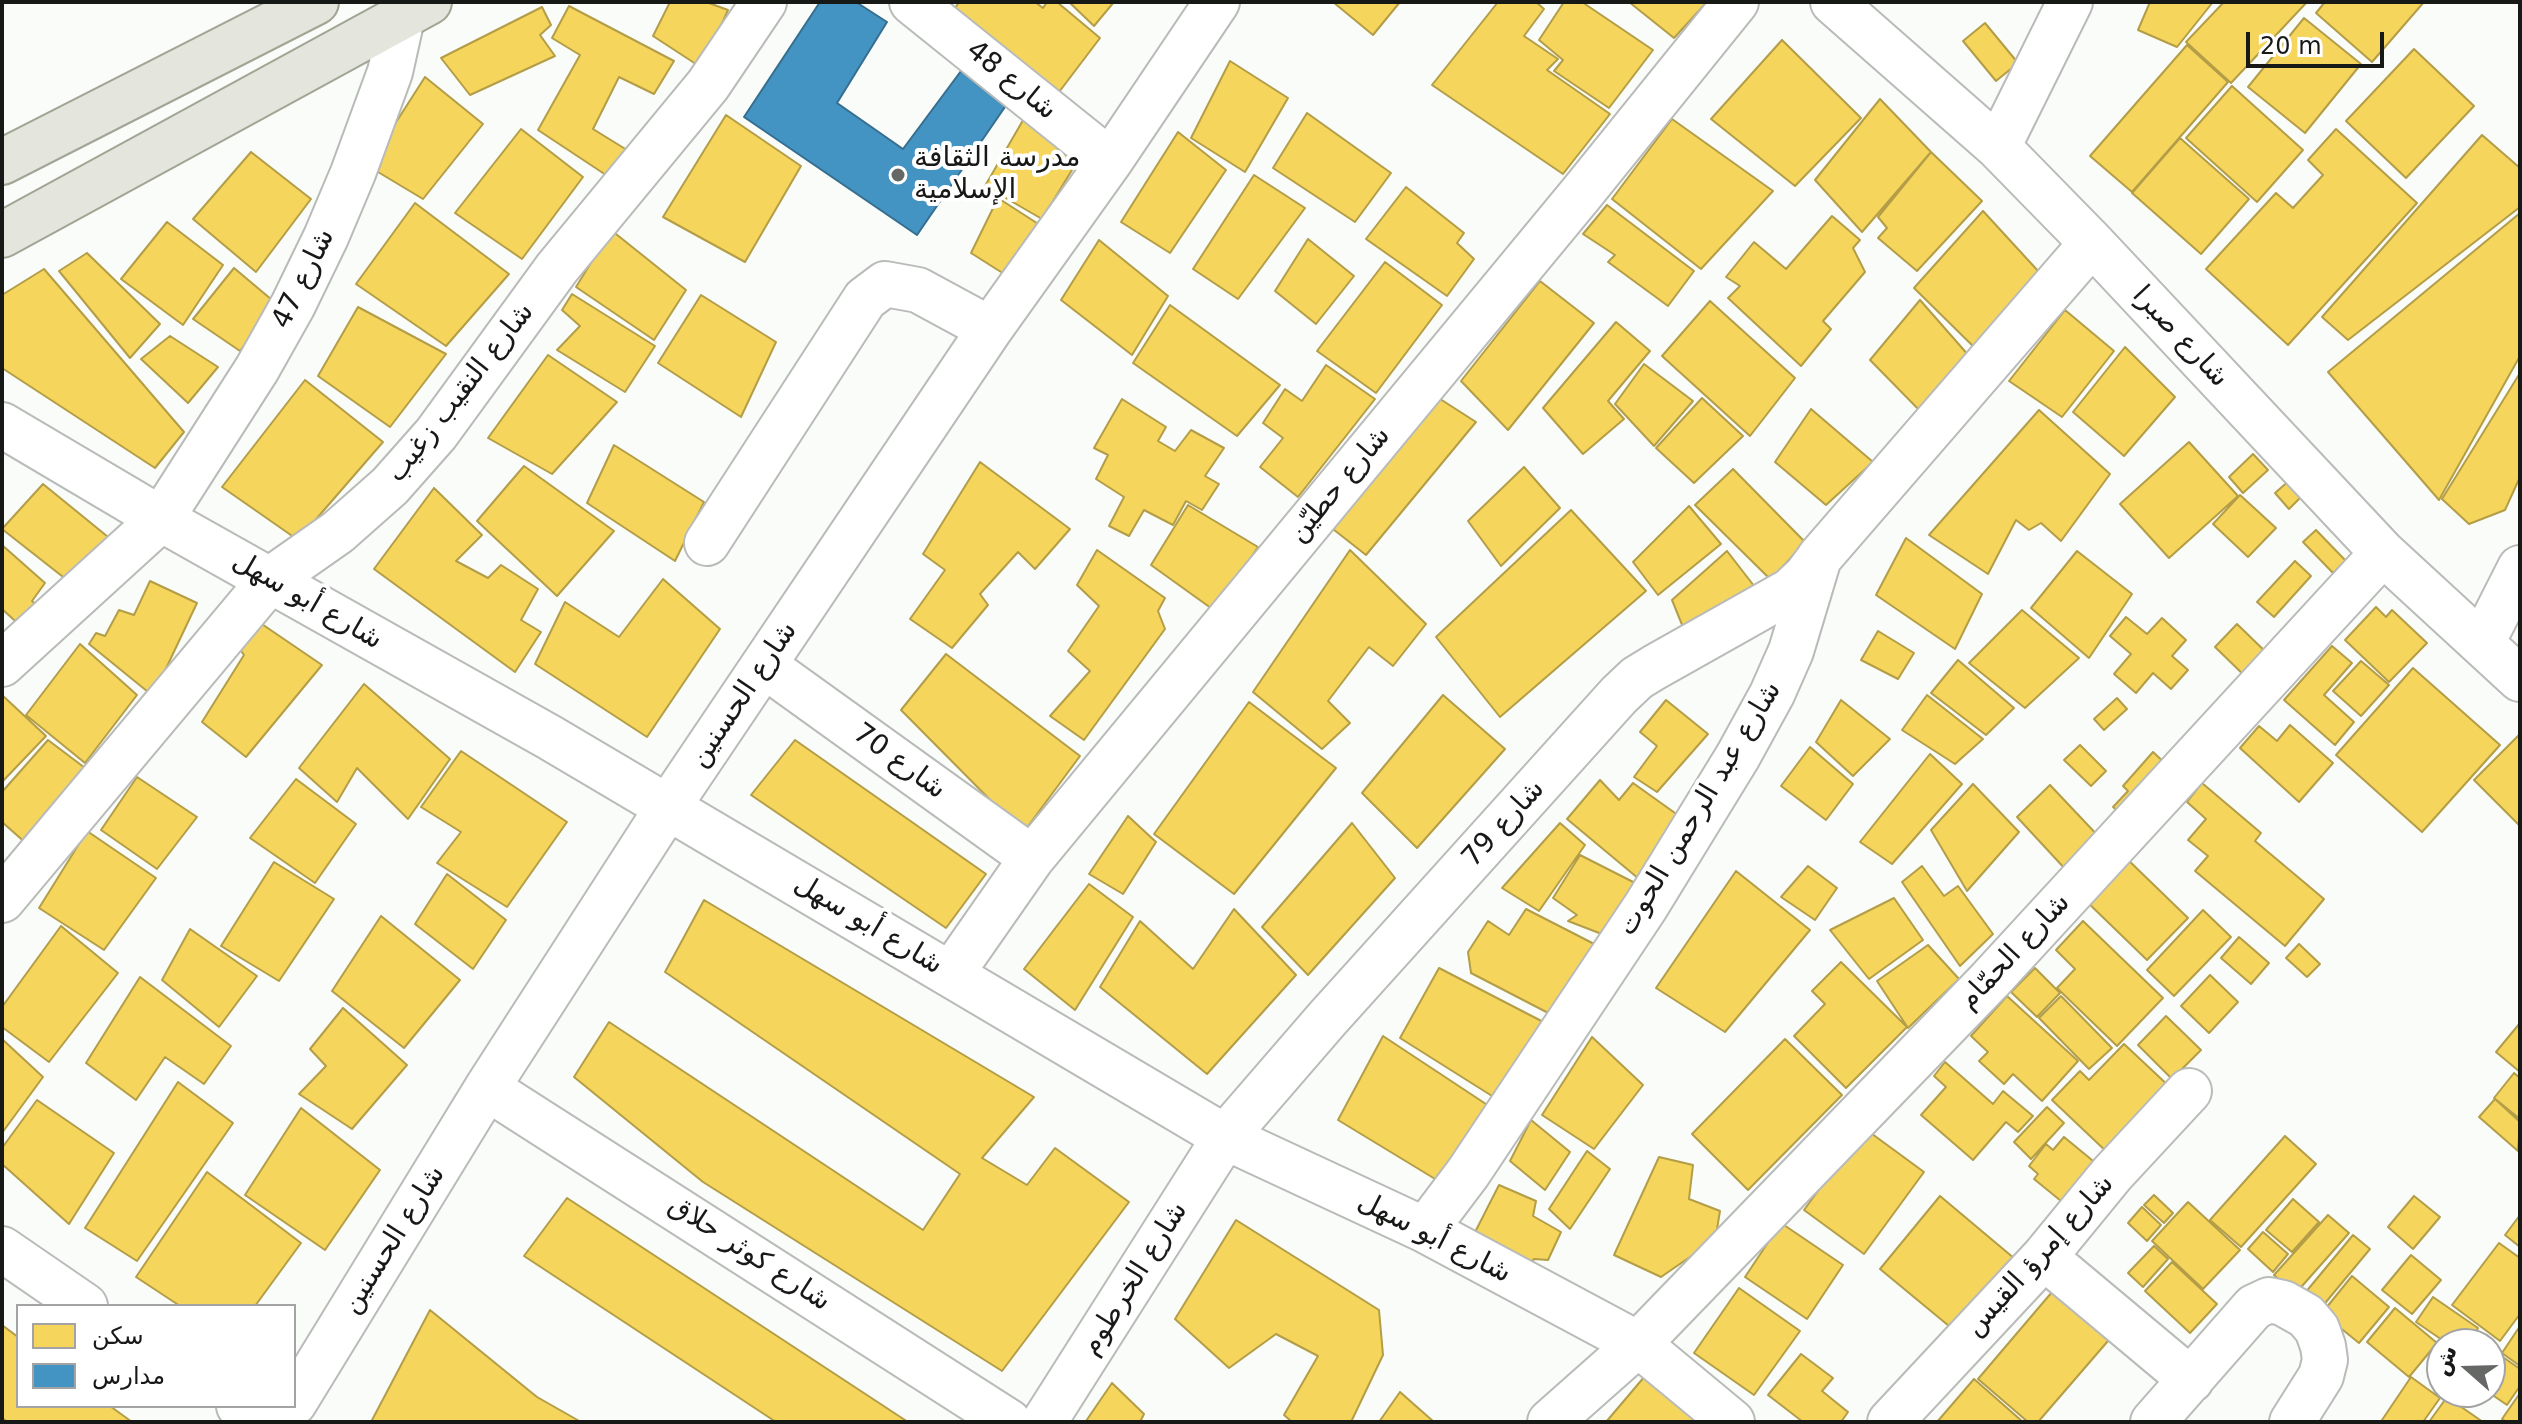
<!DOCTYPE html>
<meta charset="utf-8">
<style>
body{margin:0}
#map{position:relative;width:2522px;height:1424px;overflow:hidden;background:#f9fcf8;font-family:"DejaVu Sans",Vazirmatn,sans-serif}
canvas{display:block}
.frame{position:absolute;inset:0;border:4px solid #171917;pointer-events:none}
.legend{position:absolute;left:16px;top:1304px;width:280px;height:104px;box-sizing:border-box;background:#fff;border:2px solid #a2a3a2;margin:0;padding:10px 14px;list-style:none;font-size:24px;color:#171917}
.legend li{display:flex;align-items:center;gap:16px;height:40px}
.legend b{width:40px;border:2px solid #a2a3a2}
.north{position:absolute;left:2426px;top:1328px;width:80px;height:80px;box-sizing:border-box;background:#fff;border:2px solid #a2a3a2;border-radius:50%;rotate:290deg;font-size:22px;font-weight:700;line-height:32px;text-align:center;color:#171917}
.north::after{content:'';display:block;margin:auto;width:28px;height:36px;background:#666866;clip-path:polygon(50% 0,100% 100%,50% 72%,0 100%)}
.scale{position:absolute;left:2246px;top:32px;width:138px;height:36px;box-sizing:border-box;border:4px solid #171917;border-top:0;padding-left:10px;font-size:24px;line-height:28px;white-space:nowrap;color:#171917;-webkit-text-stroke:6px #fff;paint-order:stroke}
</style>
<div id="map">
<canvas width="2522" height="1424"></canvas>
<div class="frame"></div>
<ul class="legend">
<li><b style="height:22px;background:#f6d55c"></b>سكن</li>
<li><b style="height:22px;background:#4393c3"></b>مدارس</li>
</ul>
<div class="north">ش</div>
<div class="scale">20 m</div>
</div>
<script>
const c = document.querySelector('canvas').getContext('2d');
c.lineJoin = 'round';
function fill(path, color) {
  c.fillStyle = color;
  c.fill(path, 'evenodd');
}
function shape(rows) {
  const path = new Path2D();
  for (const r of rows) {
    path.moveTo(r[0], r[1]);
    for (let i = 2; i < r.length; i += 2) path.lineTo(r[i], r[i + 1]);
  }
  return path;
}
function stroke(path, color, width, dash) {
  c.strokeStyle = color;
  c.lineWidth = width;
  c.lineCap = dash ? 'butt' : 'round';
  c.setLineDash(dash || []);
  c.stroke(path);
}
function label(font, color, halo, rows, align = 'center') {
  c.font = font + ' "DejaVu Sans",Vazirmatn,sans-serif';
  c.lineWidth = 8;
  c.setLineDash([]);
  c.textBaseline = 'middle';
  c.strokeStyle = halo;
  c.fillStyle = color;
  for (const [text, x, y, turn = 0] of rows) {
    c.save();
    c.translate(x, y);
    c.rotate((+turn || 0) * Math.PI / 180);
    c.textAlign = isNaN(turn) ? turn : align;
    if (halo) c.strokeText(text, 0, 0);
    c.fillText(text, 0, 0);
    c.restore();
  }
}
const homes = shape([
 [670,2,706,2,728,10,702,68,653,36,670,2],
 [959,2,1035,2,1043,8,1047,2,1057,2,1100,38,1053,100,952,13,959,2],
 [1069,2,1114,2,1094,26,1069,2],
 [1333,2,1400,2,1373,35,1333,2],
 [1498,2,1536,2,1544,9,1524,36,1558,59,1547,70,1610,114,1563,174,1432,85,1498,2],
 [1564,2,1582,2,1653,50,1609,108,1554,71,1563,60,1539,40,1564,2],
 [1629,2,1707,2,1674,38,1629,2],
 [2150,2,2213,2,2177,47,2138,30,2150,2],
 [2224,2,2307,2,2231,83,2186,42,2224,2],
 [2325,2,2424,2,2372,62,2316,13,2325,2],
 [569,6,674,61,654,94,619,77,593,129,627,150,609,177,538,130,580,55,552,38,569,6],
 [542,7,551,25,540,35,555,56,470,95,441,58,542,7],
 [2304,18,2361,64,2305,133,2248,87,2304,18],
 [1985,23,2018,63,1996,81,1963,41,1985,23],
 [1782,40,1861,118,1795,186,1711,119,1782,40],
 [2187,45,2228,82,2132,192,2090,156,2187,45],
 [2414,49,2474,106,2406,178,2346,121,2414,49],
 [1230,61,1288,98,1245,172,1191,138,1230,61],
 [425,77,483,124,423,199,368,166,425,77],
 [2232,86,2303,150,2257,202,2186,138,2232,86],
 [1880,99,1931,152,1862,232,1815,180,1880,99],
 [1307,113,1391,173,1355,222,1273,168,1307,113],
 [726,115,801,166,745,262,663,217,726,115],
 [1026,115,1083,152,1042,219,985,186,1026,115],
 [1672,119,1773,191,1701,269,1612,199,1672,119],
 [521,129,583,177,522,259,455,213,521,129],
 [2336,129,2417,203,2288,345,2206,269,2276,193,2293,208,2323,175,2308,160,2336,129],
 [1178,132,1226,170,1170,253,1121,222,1178,132],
 [2482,135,2520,168,2520,207,2348,340,2322,317,2482,135],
 [2180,138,2249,199,2201,254,2132,193,2180,138],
 [251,152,311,199,256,272,193,219,251,152],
 [1931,152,1982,201,1917,271,1878,238,1887,228,1878,217,1931,152],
 [1254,175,1305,208,1238,299,1193,269,1254,175],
 [1406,187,1464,233,1457,243,1474,259,1447,296,1366,239,1406,187],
 [998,198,1043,227,1012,279,971,253,998,198],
 [415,203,509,274,446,346,356,284,415,203],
 [1607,205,1694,271,1668,306,1608,262,1615,255,1583,234,1607,205],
 [1983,211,2039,272,1980,353,1914,288,1983,211],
 [2520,213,2520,356,2439,500,2328,372,2520,213],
 [1832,216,1860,240,1853,248,1865,272,1823,321,1831,329,1801,366,1728,298,1740,286,1726,277,1754,242,1786,269,1832,216],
 [167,222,223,265,183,325,121,279,167,222],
 [611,230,686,290,654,340,576,287,611,230],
 [1308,239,1354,276,1316,324,1275,291,1308,239],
 [1099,240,1168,296,1132,355,1061,300,1099,240],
 [87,253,160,324,130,358,59,271,87,253],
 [1385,262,1442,305,1376,393,1317,351,1385,262],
 [234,268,278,305,240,351,193,319,234,268],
 [44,269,184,432,155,468,2,368,2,295,44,269],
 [1540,281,1594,323,1508,430,1461,381,1540,281],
 [572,294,655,346,625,392,557,350,580,326,562,310,572,294],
 [701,295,776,342,741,417,658,363,701,295],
 [1920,300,1977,365,1926,417,1870,360,1920,300],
 [1710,301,1795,378,1750,436,1662,356,1710,301],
 [1170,305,1280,385,1237,436,1133,363,1170,305],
 [358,307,446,354,390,427,318,376,358,307],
 [2065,310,2114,351,2062,417,2009,381,2065,310],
 [1616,322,1650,351,1608,401,1624,419,1583,454,1543,408,1616,322],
 [170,336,218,367,188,403,141,359,170,336],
 [2125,347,2175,397,2124,456,2073,412,2125,347],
 [548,355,617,402,552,474,488,438,548,355],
 [1644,364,1693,401,1654,446,1615,404,1644,364],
 [1326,365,1375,399,1298,497,1260,467,1283,438,1263,423,1285,389,1302,401,1326,365],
 [2520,373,2520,477,2505,510,2469,524,2442,499,2520,373],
 [305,380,383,442,298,540,222,487,305,380],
 [1437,397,1476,422,1366,555,1324,522,1437,397],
 [1702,398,1743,436,1694,483,1656,448,1702,398],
 [1122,399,1166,427,1158,441,1175,451,1191,430,1224,448,1205,476,1219,484,1202,510,1186,501,1173,525,1144,510,1129,536,1109,526,1124,497,1096,479,1108,455,1094,448,1122,399],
 [1811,409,1873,462,1826,505,1775,462,1811,409],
 [2039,410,2110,474,2061,541,2041,523,2029,530,2016,520,1988,574,1929,535,2039,410],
 [2189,442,2238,496,2169,558,2120,504,2189,442],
 [614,445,704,502,675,561,587,503,614,445],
 [2253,454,2268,470,2243,493,2229,477,2253,454],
 [980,462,1070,529,1035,569,1018,552,980,594,988,605,952,648,910,619,945,570,923,554,980,462],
 [524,466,614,531,557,596,477,521,524,466],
 [1524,467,1560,508,1501,566,1468,521,1524,467],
 [1733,469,1805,542,1771,580,1695,505,1733,469],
 [2291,479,2304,494,2289,509,2275,493,2291,479],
 [43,484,113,541,72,584,2,529,43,484],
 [434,488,482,535,456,561,488,578,501,565,538,589,521,620,541,632,515,672,374,569,434,488],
 [2240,495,2276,528,2248,557,2213,524,2240,495],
 [1188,505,1258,547,1215,611,1151,565,1188,505],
 [1689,506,1721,544,1658,595,1633,562,1689,506],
 [1571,510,1646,591,1500,717,1436,637,1571,510],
 [2316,530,2346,561,2333,573,2303,542,2316,530],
 [1906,538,1982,594,1955,649,1876,595,1906,538],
 [2,545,45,583,32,601,43,611,24,629,2,609,2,545],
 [1097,550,1165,598,1158,611,1165,629,1084,740,1050,716,1090,671,1068,651,1099,606,1077,585,1097,550],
 [1350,550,1426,624,1393,666,1369,647,1328,701,1350,723,1322,749,1253,692,1350,550],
 [1727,551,1758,591,1689,642,1672,600,1727,551],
 [2077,551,2132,594,2089,658,2031,608,2077,551],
 [2295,561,2311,576,2274,617,2257,602,2295,561],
 [663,579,720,629,647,737,535,664,565,602,619,637,663,579],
 [150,581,197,603,153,696,89,644,96,633,105,636,119,610,134,615,150,581],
 [2376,607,2386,617,2392,610,2427,643,2389,682,2345,640,2376,607],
 [2022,610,2079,658,2025,708,1969,663,2022,610],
 [2126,617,2147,634,2162,618,2186,640,2172,656,2188,670,2171,689,2153,673,2136,693,2114,674,2131,654,2110,636,2126,617],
 [253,618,322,665,246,757,202,722,244,655,234,641,253,618],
 [2237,624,2273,659,2251,682,2215,647,2237,624],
 [1878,631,1914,653,1898,679,1861,660,1878,631],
 [80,644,137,695,85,763,26,715,80,644],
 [2332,646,2352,663,2324,695,2354,722,2335,745,2284,700,2332,646],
 [946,654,1080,756,1023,833,901,710,946,654],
 [1958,660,2014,708,1986,735,1931,693,1958,660],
 [2361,661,2389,685,2361,716,2333,691,2361,661],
 [2413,668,2500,745,2422,832,2336,755,2413,668],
 [364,684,450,759,408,819,357,768,337,802,299,768,364,684],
 [2,695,46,736,2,782,2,695],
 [1443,695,1505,749,1417,848,1362,793,1443,695],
 [1927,695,1983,739,1955,764,1902,730,1927,695],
 [2117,698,2127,709,2104,730,2094,719,2117,698],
 [1666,700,1708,734,1657,792,1634,777,1657,746,1640,732,1666,700],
 [1841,700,1890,739,1853,776,1816,742,1841,700],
 [1249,702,1336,768,1234,894,1154,834,1249,702],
 [2290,725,2333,763,2299,802,2240,748,2259,726,2277,741,2290,725],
 [2520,734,2520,826,2474,780,2520,734],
 [48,740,89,771,28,845,2,822,2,792,48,740],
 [795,740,986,874,946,928,751,795,795,740],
 [2080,745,2106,771,2091,786,2064,760,2080,745],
 [1810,747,1853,784,1826,820,1781,786,1810,747],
 [461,751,567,822,507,907,437,863,461,832,421,807,461,751],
 [2153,752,2167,765,2122,815,2113,807,2128,791,2123,786,2153,752],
 [1930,754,1962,784,1892,864,1860,842,1930,754],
 [137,777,197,817,157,869,101,830,137,777],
 [296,779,356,824,315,883,250,838,296,779],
 [1600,780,1619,800,1633,783,1682,818,1639,879,1567,819,1600,780],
 [2202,783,2261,833,2255,841,2324,899,2285,946,2195,871,2208,856,2188,840,2206,819,2187,802,2202,783],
 [1973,784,2019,832,1967,891,1931,830,1973,784],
 [2050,785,2101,839,2067,871,2017,817,2050,785],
 [1128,816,1156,842,1123,894,1089,874,1128,816],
 [1352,823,1395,878,1308,975,1262,927,1352,823],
 [1560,823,1585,845,1539,911,1502,888,1560,823],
 [87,831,156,878,104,950,39,908,87,831],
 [1580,855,1641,886,1607,936,1568,921,1577,915,1553,898,1580,855],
 [2124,856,2188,918,2147,960,2083,898,2124,856],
 [274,862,334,899,279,981,221,946,274,862],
 [1808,866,1837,888,1815,920,1781,897,1808,866],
 [1922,866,1944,896,1958,886,1993,934,1960,966,1902,882,1922,866],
 [1736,871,1810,930,1725,1032,1656,988,1736,871],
 [447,874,506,920,473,969,415,924,447,874],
 [1089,884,1133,917,1075,1010,1024,969,1089,884],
 [1894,898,1923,940,1869,979,1830,930,1894,898],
 [704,900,1034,1097,982,1158,1027,1185,1055,1148,1129,1202,1002,1371,703,1182,574,1077,609,1022,923,1230,960,1174,665,972,704,900],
 [1234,909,1296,975,1207,1074,1100,987,1140,921,1193,969,1234,909],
 [1526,909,1602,948,1556,1017,1471,973,1468,952,1488,921,1509,935,1526,909],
 [2203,910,2231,937,2174,996,2147,970,2203,910],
 [381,916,460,980,404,1048,332,991,381,916],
 [2083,921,2163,998,2117,1046,2057,988,2075,969,2056,950,2083,921],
 [61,926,118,973,49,1062,2,1027,2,1007,61,926],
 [190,929,257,976,219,1027,162,980,190,929],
 [2239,937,2269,963,2251,984,2221,958,2239,937],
 [2299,944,2320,964,2307,977,2286,958,2299,944],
 [1928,945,1959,979,1908,1028,1877,981,1928,945],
 [1841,962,1907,1027,1846,1088,1794,1036,1825,1004,1812,991,1841,962],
 [1439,968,1553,1027,1500,1101,1400,1038,1439,968],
 [2035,968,2060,993,2037,1017,2011,992,2035,968],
 [2210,975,2238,1002,2209,1033,2181,1006,2210,975],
 [140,977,231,1046,204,1084,165,1057,136,1100,86,1063,140,977],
 [2007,996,2078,1061,2042,1101,2013,1074,2004,1084,1979,1061,1988,1052,1971,1036,2007,996],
 [2061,996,2112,1048,2089,1069,2039,1018,2061,996],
 [343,1008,407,1065,352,1129,299,1094,326,1066,310,1049,343,1008],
 [2166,1016,2201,1050,2172,1079,2138,1045,2166,1016],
 [2520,1023,2520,1072,2496,1052,2520,1023],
 [1383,1036,1495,1110,1445,1185,1338,1120,1383,1036],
 [1592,1037,1643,1085,1594,1149,1542,1115,1592,1037],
 [2,1039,43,1077,2,1133,2,1039],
 [1785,1039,1842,1095,1748,1190,1692,1134,1785,1039],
 [2124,1044,2172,1089,2110,1155,2052,1100,2080,1071,2089,1080,2124,1044],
 [1945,1062,1993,1104,2003,1091,2033,1116,2018,1132,2006,1122,1973,1160,1921,1115,1946,1087,1934,1076,1945,1062],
 [2514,1073,2520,1078,2520,1119,2494,1098,2514,1073],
 [178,1082,233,1123,137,1261,85,1228,178,1082],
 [2495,1099,2520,1122,2518,1151,2479,1117,2495,1099],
 [37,1100,114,1153,69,1224,2,1164,2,1148,37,1100],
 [2047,1107,2064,1123,2031,1159,2014,1142,2047,1107],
 [301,1108,380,1170,325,1250,245,1195,301,1108],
 [1531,1120,1570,1152,1545,1190,1510,1161,1531,1120],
 [1864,1128,1924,1172,1864,1254,1804,1210,1864,1128],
 [2285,1136,2316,1164,2241,1247,2210,1220,2285,1136],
 [2064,1137,2098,1165,2072,1210,2034,1179,2038,1174,2029,1166,2046,1144,2053,1150,2064,1137],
 [1587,1151,1610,1169,1570,1229,1549,1209,1587,1151],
 [1659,1157,1693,1165,1689,1199,1720,1211,1716,1235,1703,1248,1661,1277,1614,1255,1659,1157],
 [207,1172,301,1243,255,1306,180,1306,136,1277,207,1172],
 [1499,1185,1536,1201,1533,1216,1561,1232,1548,1260,1534,1259,1525,1268,1469,1244,1499,1185],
 [2154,1195,2173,1213,2164,1223,2144,1205,2154,1195],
 [1940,1196,2015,1259,1955,1331,1880,1269,1940,1196],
 [2414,1196,2440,1217,2413,1249,2388,1227,2414,1196],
 [567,1198,908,1422,776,1422,524,1256,567,1198],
 [2293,1199,2319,1222,2292,1252,2266,1230,2293,1199],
 [2188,1202,2240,1250,2203,1289,2152,1241,2188,1202],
 [2142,1207,2161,1225,2147,1241,2128,1223,2142,1207],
 [2328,1215,2349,1233,2295,1294,2274,1275,2328,1215],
 [2520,1215,2520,1247,2505,1235,2520,1215],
 [1236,1220,1379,1310,1383,1355,1351,1422,1292,1422,1284,1415,1318,1356,1276,1334,1229,1368,1175,1319,1236,1220],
 [1781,1223,1843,1265,1807,1319,1745,1277,1781,1223],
 [2263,1232,2288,1254,2273,1272,2248,1249,2263,1232],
 [2353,1235,2370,1249,2316,1314,2300,1299,2353,1235],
 [2499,1243,2520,1258,2520,1314,2500,1341,2452,1305,2499,1243],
 [2154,1246,2168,1259,2143,1287,2128,1273,2154,1246],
 [2411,1255,2441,1280,2412,1314,2382,1290,2411,1255],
 [2172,1262,2217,1304,2190,1333,2145,1291,2172,1262],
 [2352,1276,2389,1307,2359,1343,2322,1313,2352,1276],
 [2058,1285,2114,1334,2038,1422,2028,1422,1978,1379,2058,1285],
 [1739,1288,1800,1331,1754,1395,1694,1353,1739,1288],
 [2433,1297,2478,1328,2468,1344,2448,1344,2416,1322,2433,1297],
 [2395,1308,2437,1343,2409,1377,2367,1342,2395,1308],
 [430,1310,537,1397,581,1422,371,1422,430,1310],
 [2,1325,18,1337,18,1406,110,1406,132,1422,8,1422,2,1418,2,1325],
 [2520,1326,2520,1366,2502,1353,2520,1326],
 [2490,1348,2520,1369,2520,1386,2507,1405,2488,1392,2490,1348],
 [1801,1354,1833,1378,1822,1391,1848,1412,1841,1422,1803,1422,1768,1395,1801,1354],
 [1645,1376,1699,1422,1606,1422,1645,1376],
 [2411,1377,2440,1398,2423,1422,2385,1422,2382,1420,2411,1377],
 [1974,1379,2023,1422,1937,1422,1974,1379],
 [1112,1383,1144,1414,1140,1422,1086,1421,1112,1383],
 [1400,1392,1434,1422,1379,1422,1400,1392],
 [2520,1393,2520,1422,2507,1422,2502,1419,2520,1393],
 [2447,1397,2483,1422,2429,1422,2447,1397]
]);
fill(homes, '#f6d55c');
stroke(homes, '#b39d47', 2);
const schools = shape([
 [820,2,856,2,887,22,837,103,903,149,961,71,1007,104,917,235,744,117,820,2]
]);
fill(schools, '#4393c3');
stroke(schools, '#366e8f', 2);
const minor = shape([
 [912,2,1110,161],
 [1833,2,1998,147,2092,243,2383,553,2520,679],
 [1998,147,2070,2],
 [2,425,161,519,549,737,1225,1137,1425,1230,1638,1344,1732,1422],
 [707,543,865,299,885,284,918,290,990,329],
 [2482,643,2520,568],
 [2,664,161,519,257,369,293,305,326,237,353,173,390,72,402,18],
 [765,666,1032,858],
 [2,900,271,579,338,532,390,486,436,434,557,268,708,85,764,2],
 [951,974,1032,858,1581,194,1736,2],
 [487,1088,1009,1422],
 [1425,1230,1468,1173,1646,906,1738,756,1772,694,1791,651,1819,558,2092,243],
 [2,1249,85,1306],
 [2044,1257,2191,1380],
 [294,1403,487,1088,668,807,990,329,1110,161,1217,2],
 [239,1406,264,1422],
 [1044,1422,1225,1137,1327,1019,1619,695,1637,678,1655,667,1790,591,1806,576,1818,560],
 [1550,1422,1638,1344,1990,980,2383,553],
 [1890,1422,2044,1257,2112,1174,2189,1091],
 [2153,1422,2254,1307,2269,1300,2283,1303,2306,1316,2317,1329,2323,1346,2325,1360,2321,1376,2292,1422]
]);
const major = shape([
 [2,162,316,2],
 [2,235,429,2]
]);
stroke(minor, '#b9bbb8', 48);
stroke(major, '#a2a494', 48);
stroke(minor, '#fefffe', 44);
stroke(major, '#e4e5dc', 44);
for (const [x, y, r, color] of [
 [898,175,8,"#666866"]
]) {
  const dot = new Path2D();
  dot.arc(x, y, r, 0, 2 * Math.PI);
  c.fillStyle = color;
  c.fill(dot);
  stroke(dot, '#fff', 3);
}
label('28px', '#171917', '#fff', [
 ["شارع 48",1011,81,39],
 ["شارع 47",304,279,-64],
 ["شارع صبرا",2180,337,47],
 ["شارع النقيب زغيب",461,393,-52],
 ["شارع حطيّن",1340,485,-50],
 ["شارع أبو سهل",307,601,30],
 ["شارع الحسنين",744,695,-56],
 ["شارع 70",899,762,36],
 ["شارع عبد الرحمن الحوت",1700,809,-59],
 ["شارع 79",1504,824,-48],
 ["شارع أبو سهل",868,925,31],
 ["شارع الحمّام",2015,952,-47],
 ["شارع أبو سهل",1434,1238,27],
 ["شارع الحسنين",394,1240,-58],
 ["شارع كوثر حلاق",749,1254,33],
 ["شارع إمرؤ القيس",2040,1256,-48],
 ["شارع الخرطوم",1135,1279,-58]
]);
label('28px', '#171917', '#fff', [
 ["مدرسة الثقافة",914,159],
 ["الإسلامية",914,191]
], 'left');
</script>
